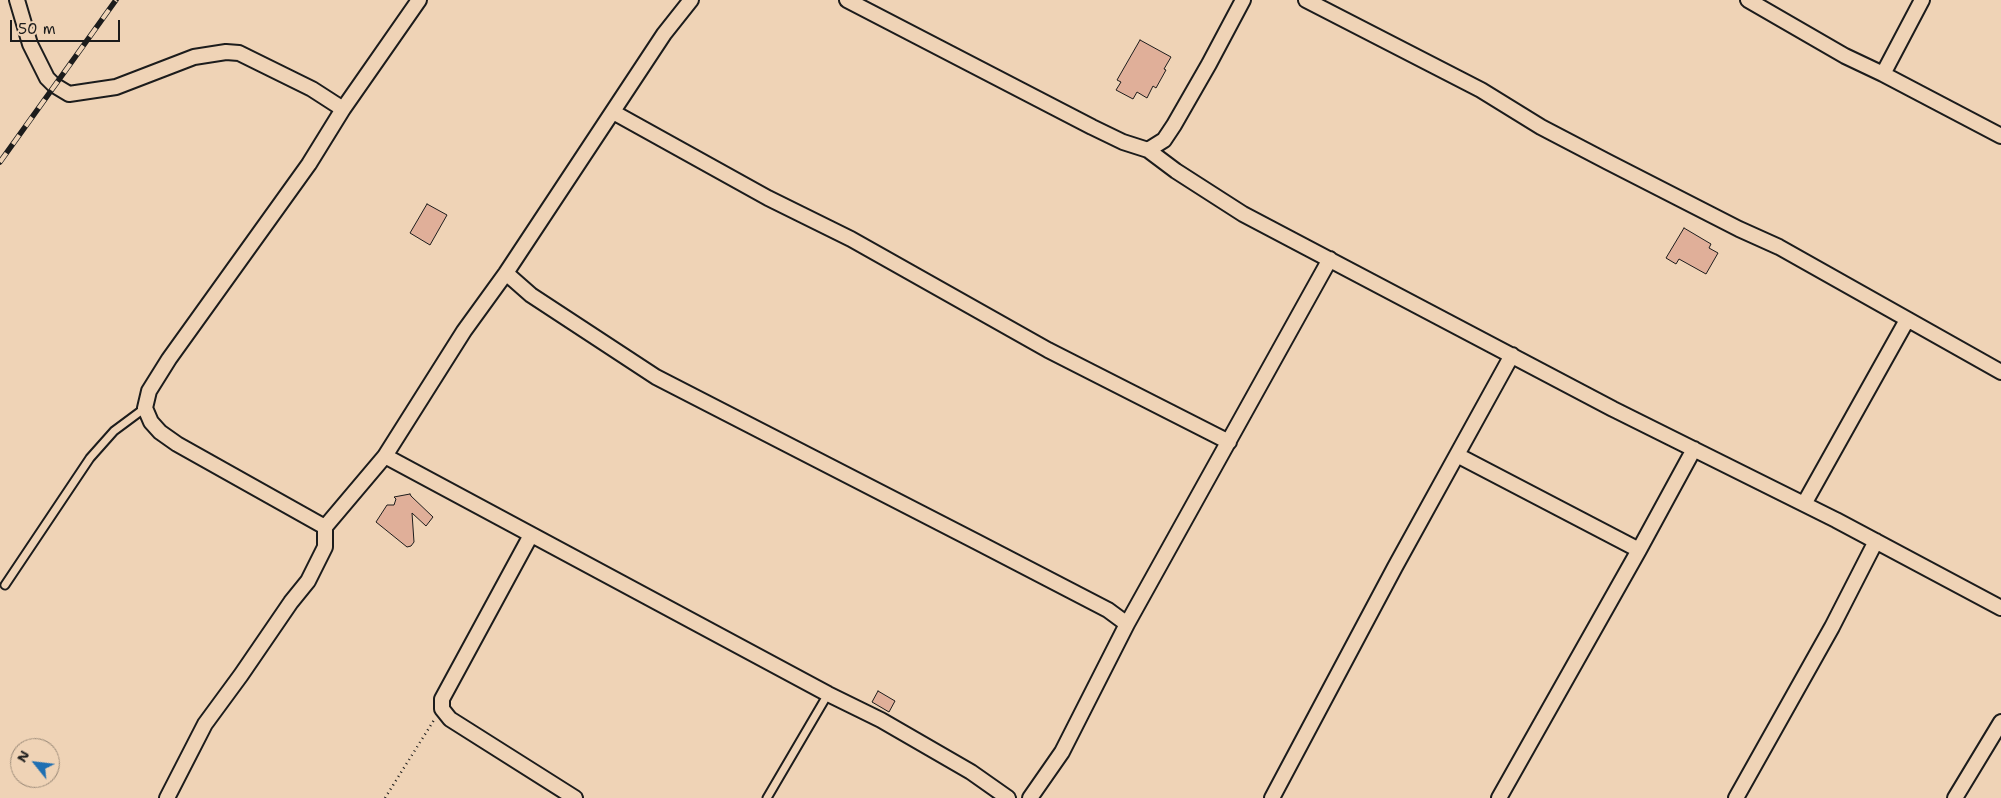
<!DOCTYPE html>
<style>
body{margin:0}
#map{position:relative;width:2001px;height:798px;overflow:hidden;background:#efd3b6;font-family:"Shantell Sans",sans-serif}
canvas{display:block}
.north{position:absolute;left:10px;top:738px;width:50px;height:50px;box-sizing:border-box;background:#efd3b6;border:1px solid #9b8a78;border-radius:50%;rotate:299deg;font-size:14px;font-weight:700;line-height:20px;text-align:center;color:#1c1c1c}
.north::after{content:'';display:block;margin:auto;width:18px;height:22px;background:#1f6fb2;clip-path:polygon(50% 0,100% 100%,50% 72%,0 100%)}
.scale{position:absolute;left:10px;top:20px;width:110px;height:22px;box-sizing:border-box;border:2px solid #1c1c1c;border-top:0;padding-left:6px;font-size:15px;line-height:18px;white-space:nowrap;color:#1c1c1c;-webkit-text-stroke:4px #efd3b6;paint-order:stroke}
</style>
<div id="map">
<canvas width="2001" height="798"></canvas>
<div class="north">N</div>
<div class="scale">50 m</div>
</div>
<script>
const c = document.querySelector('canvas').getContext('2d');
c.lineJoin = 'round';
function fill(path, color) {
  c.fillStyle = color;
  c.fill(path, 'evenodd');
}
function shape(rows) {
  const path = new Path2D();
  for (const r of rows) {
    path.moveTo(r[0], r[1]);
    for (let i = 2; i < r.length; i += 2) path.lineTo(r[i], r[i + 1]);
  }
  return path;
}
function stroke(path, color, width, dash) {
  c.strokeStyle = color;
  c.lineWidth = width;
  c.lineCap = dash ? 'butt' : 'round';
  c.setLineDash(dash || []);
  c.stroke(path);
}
const building = shape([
 [1140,40,1171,57,1164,69,1166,70,1156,88,1153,86,1147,98,1137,92,1133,99,1116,90,1121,82,1117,80,1140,40],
 [427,204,447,215,430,245,410,233,427,204],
 [1684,228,1711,244,1709,248,1718,253,1706,274,1679,259,1676,264,1666,258,1684,228],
 [410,494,411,496,433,517,426,526,412,513,414,542,411,546,407,547,376,522,387,505,394,505,396,499,394,497,410,494],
 [878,691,895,701,889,712,872,702,878,691]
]);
fill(building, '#e0af99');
stroke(building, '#1c1c1c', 1);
const service = shape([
 [5,585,90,458,114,431,145,408],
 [767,798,828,694]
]);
const minor = shape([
 [17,0,30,44,47,78,54,85,69,94,116,87,194,57,226,52,239,53,312,89,343,109,309,164,169,359,149,391,145,408,151,422,160,432,177,444,325,527],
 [847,0,1092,127,1123,142,1148,150,1164,140,1174,125,1209,64,1243,0],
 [1306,0,1481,90,1541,127,1608,162,1739,229,1779,247,2001,372],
 [1748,0,1845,56,1883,74,2001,136],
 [1883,74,1922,0],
 [343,109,419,0],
 [613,112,768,198,851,239,1048,350,1229,442],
 [1148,150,1176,171,1243,214,1613,409,1836,520,2001,608],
 [506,273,531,295,656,377,977,542,1108,610,1127,624],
 [1457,455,1639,550],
 [385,456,828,694,881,720,971,772,1008,798],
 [1804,504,1907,320],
 [531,535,442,699,442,709,450,719,575,798],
 [167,798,205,724,241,675,291,602,308,581,325,547,325,527,385,456,464,331,506,273,664,34,691,0],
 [1030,798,1062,752,1127,624,1330,259],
 [1272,798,1395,567,1512,355],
 [1499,798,1639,550,1694,449],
 [1736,798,1832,627,1876,541],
 [1955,798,2001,722]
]);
stroke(service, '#1c1c1c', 11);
stroke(minor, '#1c1c1c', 18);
stroke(shape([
 [385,798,434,720]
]), '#1c1c1c', 2.5, [1, 4]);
stroke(service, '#efd3b6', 7);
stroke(minor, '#efd3b6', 14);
const rail = shape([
 [0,162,116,0]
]);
stroke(rail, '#1c1c1c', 5.5);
stroke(rail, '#efd3b6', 4, [11]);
</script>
